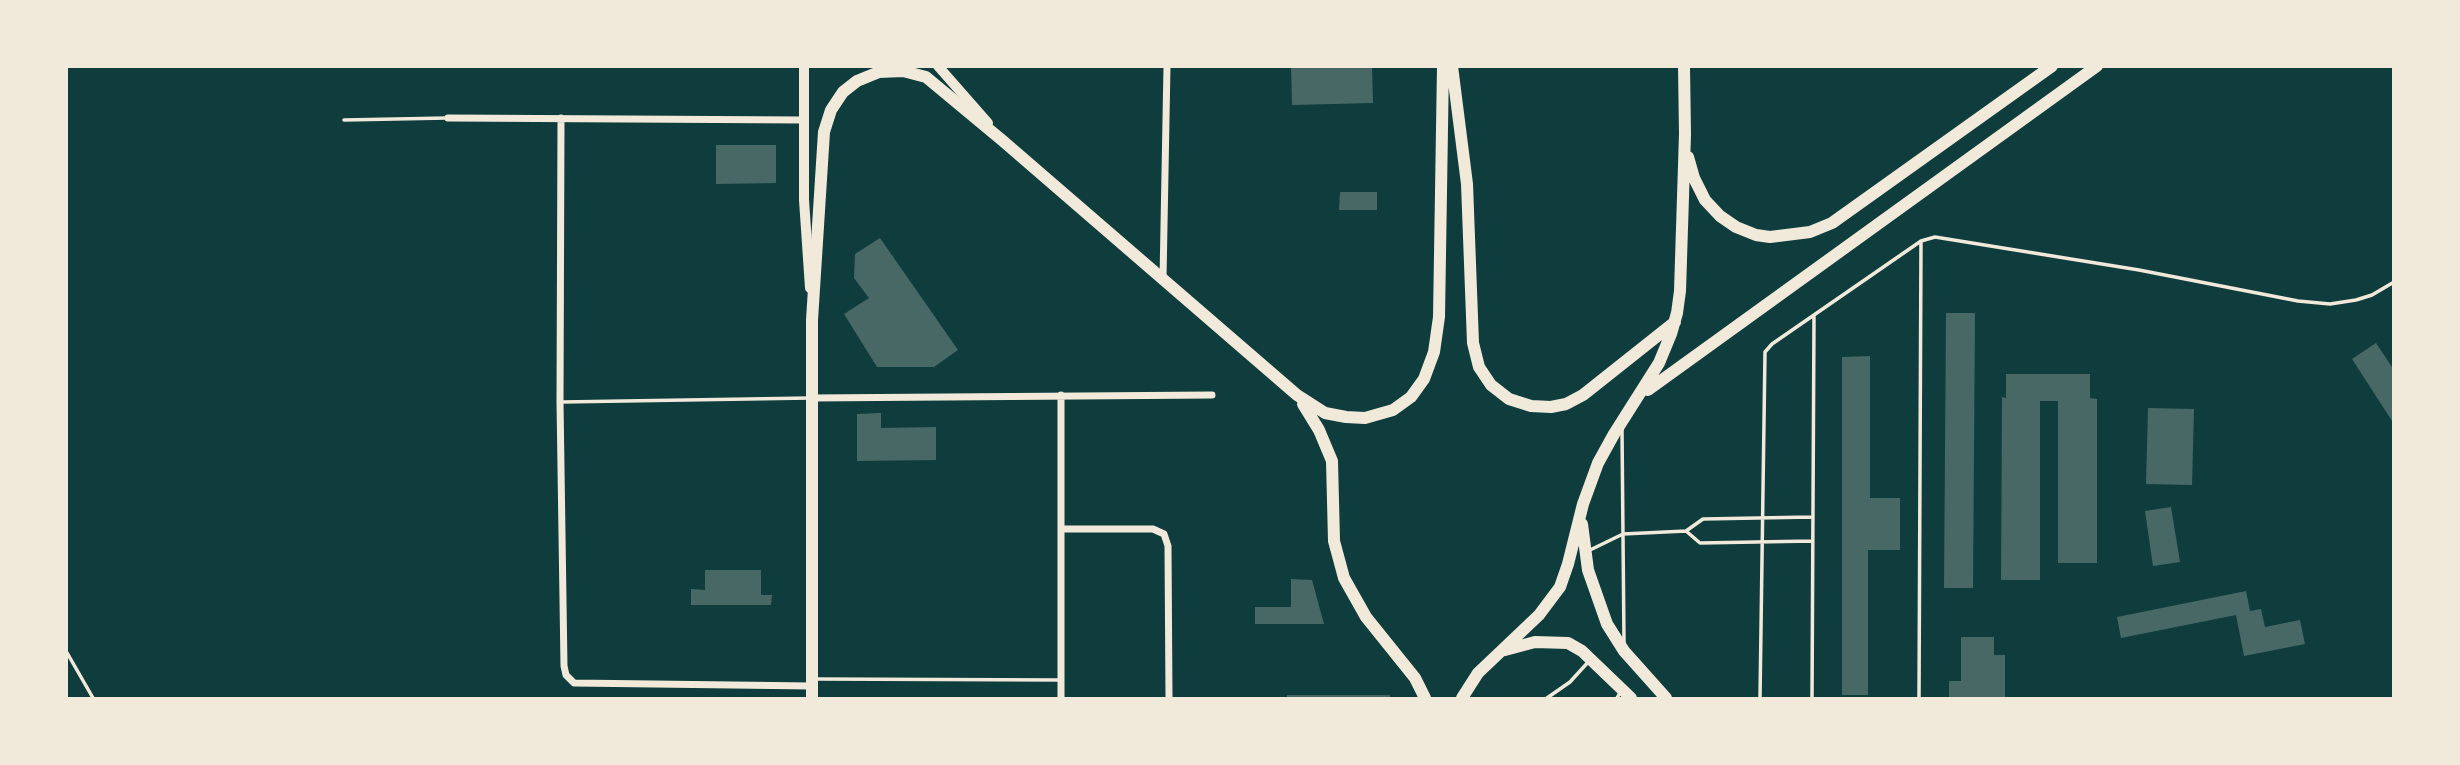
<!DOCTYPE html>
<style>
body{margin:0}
#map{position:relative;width:2460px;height:765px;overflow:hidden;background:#0f3d3e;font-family:Overpass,sans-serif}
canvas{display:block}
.frame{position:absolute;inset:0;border:68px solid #f1e9da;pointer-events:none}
</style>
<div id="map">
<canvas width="2460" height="765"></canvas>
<div class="frame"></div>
</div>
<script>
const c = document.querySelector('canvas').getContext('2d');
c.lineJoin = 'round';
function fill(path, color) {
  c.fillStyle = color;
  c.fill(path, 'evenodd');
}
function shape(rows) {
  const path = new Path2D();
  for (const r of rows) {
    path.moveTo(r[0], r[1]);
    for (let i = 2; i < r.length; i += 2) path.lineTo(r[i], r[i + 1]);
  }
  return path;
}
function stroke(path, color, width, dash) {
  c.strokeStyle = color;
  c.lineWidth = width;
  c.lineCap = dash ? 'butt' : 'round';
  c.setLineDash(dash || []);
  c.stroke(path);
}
fill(shape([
 [1291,66,1372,66,1373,103,1292,105],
 [716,145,776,145,776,183,716,184],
 [1340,192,1377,192,1377,210,1339,210],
 [880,238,958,350,934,367,877,367,844,314,869,298,854,278,855,254],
 [1946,313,1975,313,1973,588,1944,588],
 [2376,343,2394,370,2394,424,2352,359],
 [1870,356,1870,498,1900,498,1900,550,1868,550,1868,695,1842,695,1842,357],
 [2006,374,2090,374,2090,398,2097,399,2097,563,2058,563,2058,401,2040,401,2040,580,2001,580,2002,397,2006,398],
 [2148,408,2194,409,2192,485,2146,484],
 [881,413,881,428,936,427,936,460,857,461,857,414],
 [2171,507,2180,562,2153,566,2145,511],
 [705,570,761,570,761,595,772,595,771,605,691,605,691,589,705,590],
 [1291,579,1312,580,1324,624,1255,624,1255,607,1291,607],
 [2246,591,2250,611,2261,609,2265,627,2300,620,2305,644,2244,656,2236,615,2121,638,2117,617],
 [1961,637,1994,637,1994,655,2005,655,2005,698,1949,698,1949,681,1961,681],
 [1287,695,1390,695,1390,698,1287,698]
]), '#486865');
stroke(shape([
 [344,120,447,118],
 [562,402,810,398],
 [1622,429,1624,642],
 [1686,531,1700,543,1812,541],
 [1588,551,1623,534,1686,531,1703,519,1812,517],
 [66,651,93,698],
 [814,679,1061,680],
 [1547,698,1570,682,1590,660],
 [1617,698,1621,691],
 [1760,698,1765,352,1772,344,1921,241,1935,237,2139,270,2298,301,2330,304,2356,300,2372,295,2394,282],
 [1812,698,1814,317],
 [1919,698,1921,241]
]), '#f1e9da', 3.5);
stroke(shape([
 [448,118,803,120],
 [561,118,560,402,564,666,566,675,574,683,812,686],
 [1163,279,1167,66],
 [812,398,1212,395],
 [1061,529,1153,529,1164,534,1168,546,1169,698],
 [1061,698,1061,395]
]), '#f1e9da', 7);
stroke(shape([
 [804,66,804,200,810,288],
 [938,66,988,123]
]), '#f1e9da', 10);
stroke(shape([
 [1452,66,1467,184,1473,343,1479,367,1491,385,1509,399,1531,406,1551,407,1566,404,1583,395,1675,322],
 [1688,157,1694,178,1705,200,1720,216,1736,227,1756,235,1770,237,1810,232,1832,223,2052,66],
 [1648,390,2097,66],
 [1303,404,1319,430,1332,461,1334,541,1344,578,1366,617,1415,678,1425,698],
 [1582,524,1588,570,1607,624,1624,651,1666,698],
 [1505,650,1535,642,1568,643,1582,651,1631,698],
 [812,698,812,320,824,132,831,110,843,92,857,81,879,72,903,71,926,77,1003,141,1297,395,1325,413,1346,417,1365,418,1393,410,1411,397,1424,379,1434,352,1439,317,1443,66],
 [1462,698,1478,673,1539,615,1560,587,1568,564,1583,504,1598,463,1614,434,1659,363,1671,334,1677,313,1680,291,1685,134,1684,66]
]), '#f1e9da', 12);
</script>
